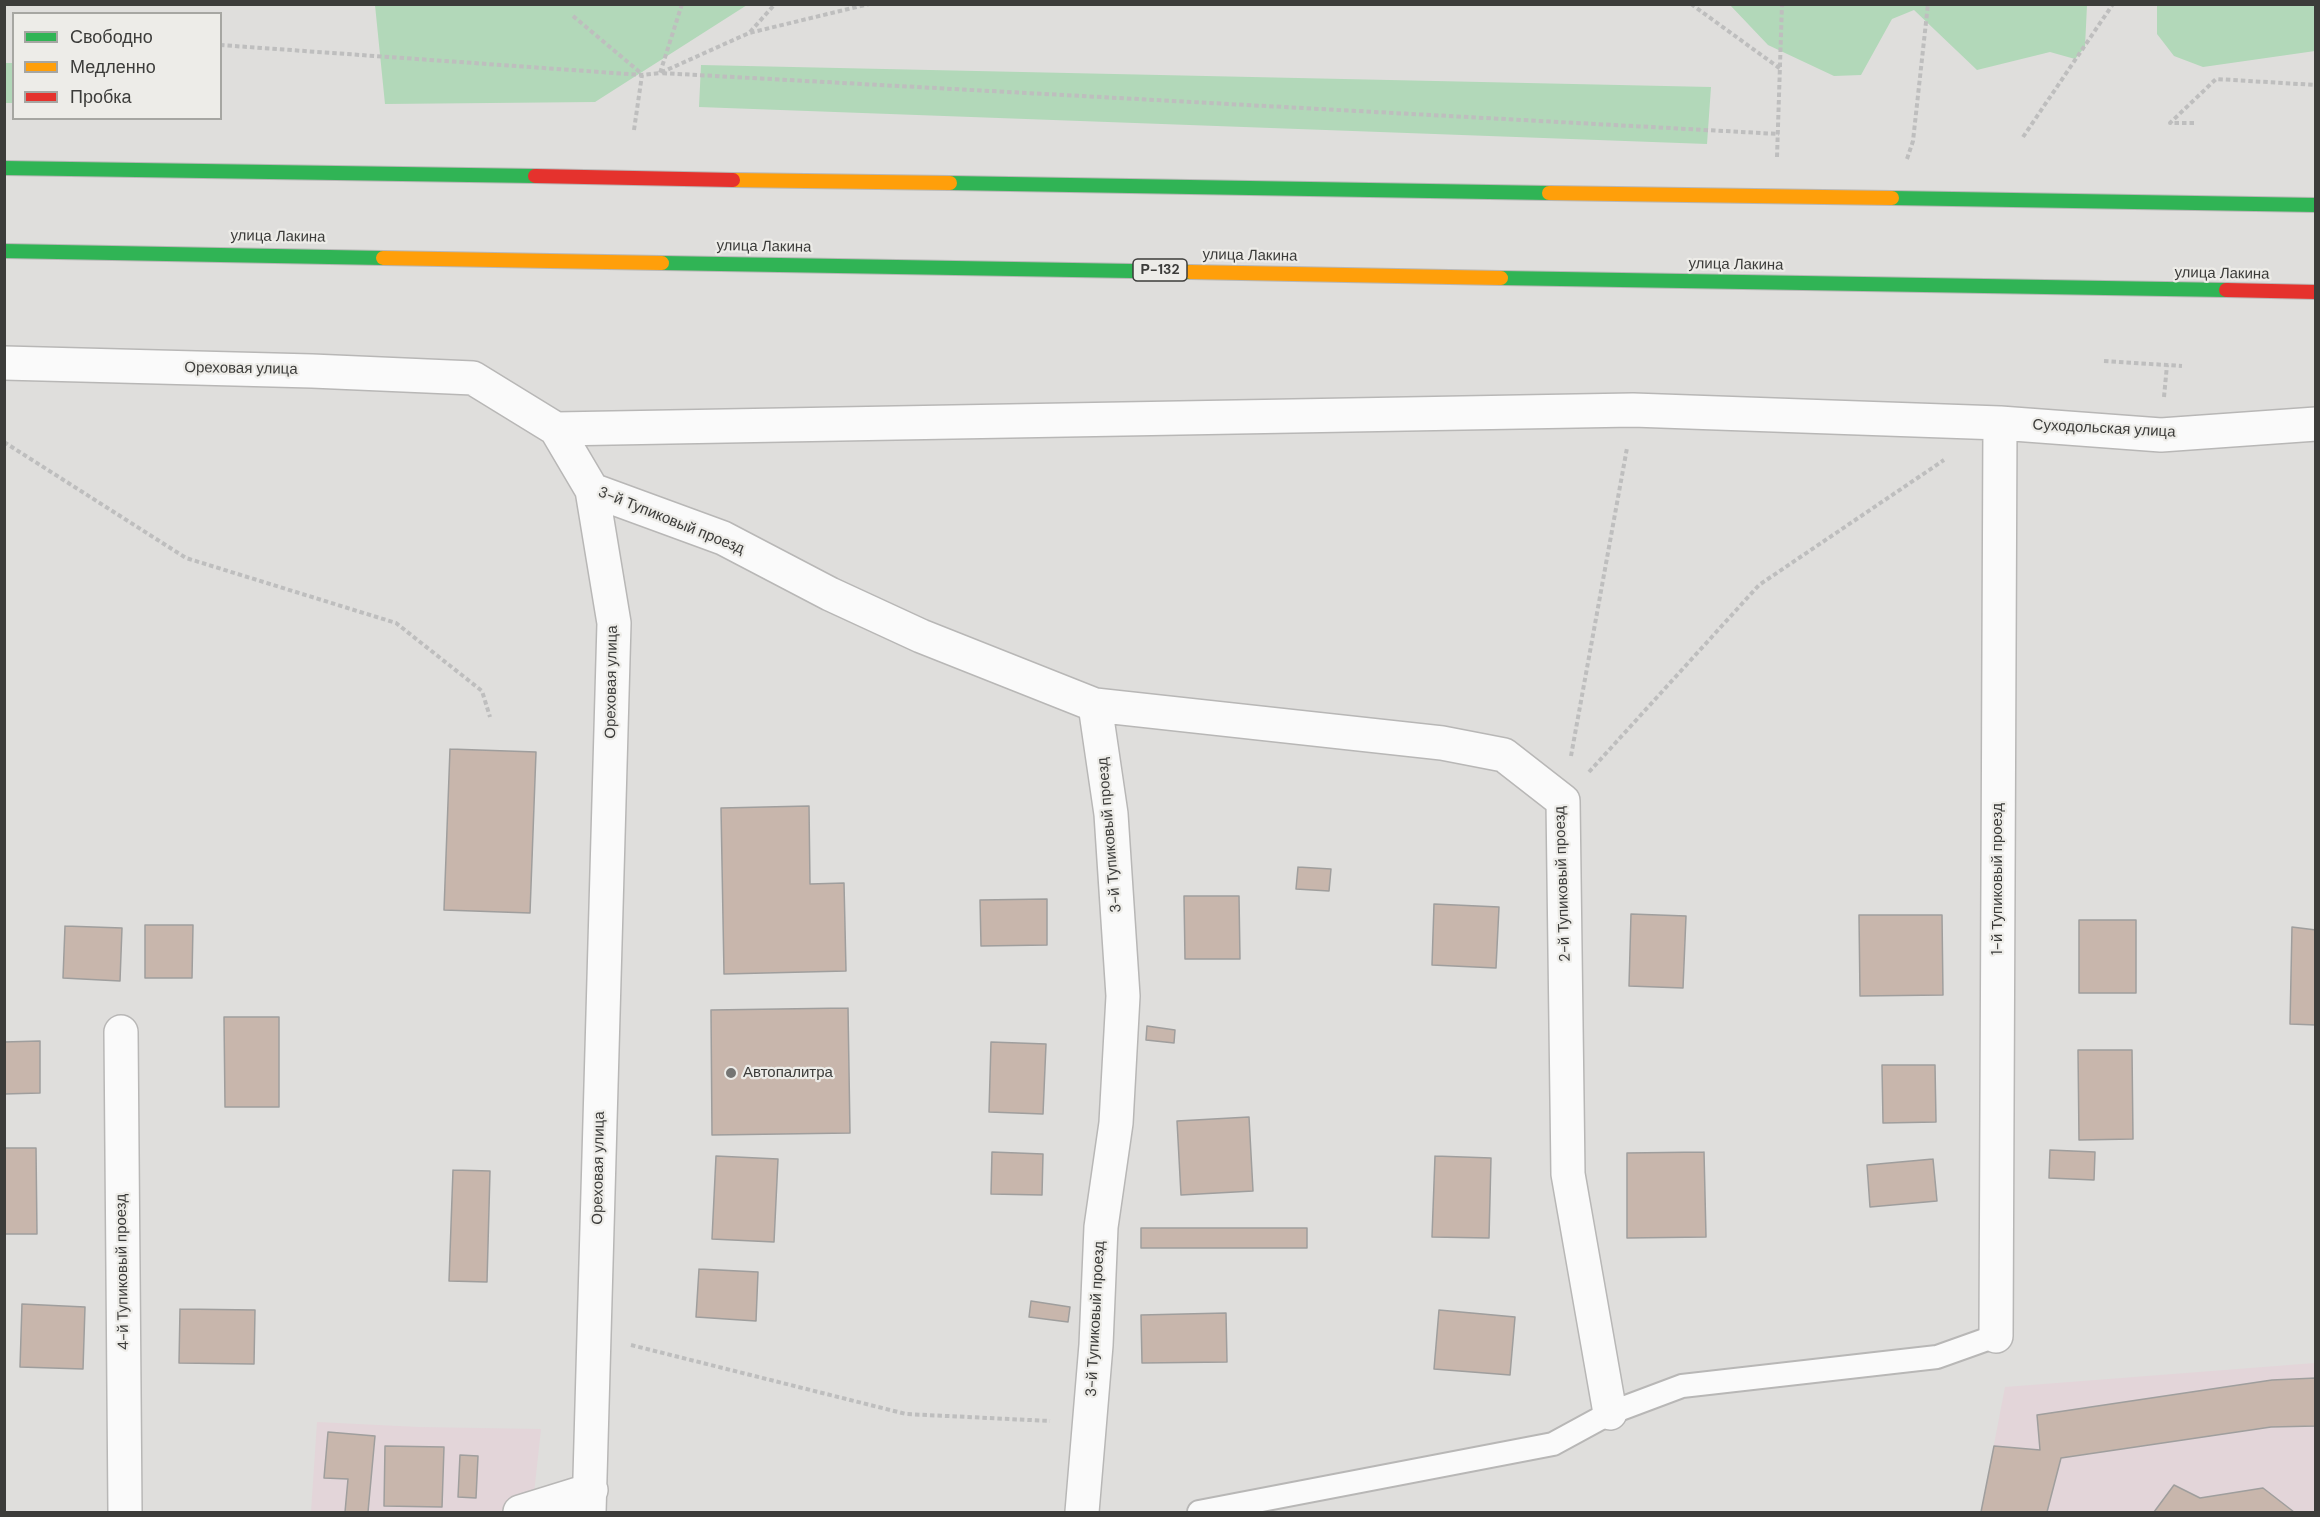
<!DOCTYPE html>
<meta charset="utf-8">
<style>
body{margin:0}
#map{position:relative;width:2320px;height:1517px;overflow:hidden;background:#dfdedc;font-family:"DM Sans",sans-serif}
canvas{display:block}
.frame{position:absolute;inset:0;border:6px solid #3c3c3a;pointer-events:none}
.legend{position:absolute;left:12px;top:12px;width:210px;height:108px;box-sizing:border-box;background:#edece8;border:2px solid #a6a6a2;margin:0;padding:8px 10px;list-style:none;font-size:18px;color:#3c3c3a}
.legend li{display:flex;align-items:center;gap:12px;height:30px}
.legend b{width:30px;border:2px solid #a6a6a2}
</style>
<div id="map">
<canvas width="2320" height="1517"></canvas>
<div class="frame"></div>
<ul class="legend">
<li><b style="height:8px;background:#30b455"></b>Свободно</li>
<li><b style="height:8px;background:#ff9f0a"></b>Медленно</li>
<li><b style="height:8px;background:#e5322d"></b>Пробка</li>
</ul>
</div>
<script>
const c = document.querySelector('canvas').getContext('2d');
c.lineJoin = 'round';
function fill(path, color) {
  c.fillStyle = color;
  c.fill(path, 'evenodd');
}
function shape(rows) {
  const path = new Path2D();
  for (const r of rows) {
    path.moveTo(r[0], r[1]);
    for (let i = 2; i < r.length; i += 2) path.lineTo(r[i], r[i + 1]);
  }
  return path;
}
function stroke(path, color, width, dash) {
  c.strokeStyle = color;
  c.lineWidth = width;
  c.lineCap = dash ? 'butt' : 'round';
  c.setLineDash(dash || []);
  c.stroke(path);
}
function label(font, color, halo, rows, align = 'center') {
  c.font = font + ' "DM Sans",sans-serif';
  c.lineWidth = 4.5;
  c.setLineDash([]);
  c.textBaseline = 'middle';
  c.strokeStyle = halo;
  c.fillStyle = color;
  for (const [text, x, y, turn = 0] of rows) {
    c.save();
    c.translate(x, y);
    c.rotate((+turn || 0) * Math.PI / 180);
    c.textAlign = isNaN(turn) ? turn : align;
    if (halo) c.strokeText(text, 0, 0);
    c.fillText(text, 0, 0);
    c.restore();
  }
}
fill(shape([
 [2315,1363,2315,1512,1981,1512,2005,1387],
 [317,1422,419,1427,541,1429,532,1512,311,1512]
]), '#e3d5d9');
fill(shape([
 [375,5,375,4,747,5,595,102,385,104],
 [1730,5,2087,5,2085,47,2075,59,2050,52,1977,70,1914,10,1892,19,1861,75,1834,76,1768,45],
 [2157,5,2315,5,2315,51,2203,67,2174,56,2157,34],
 [5,63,13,63,13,103,5,103],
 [701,65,1711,87,1707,144,699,107]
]), '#b2d8b9');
const building = shape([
 [450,749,536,752,530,913,444,910,450,749],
 [809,806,810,884,844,883,846,971,724,974,721,808,809,806],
 [1298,867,1331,869,1329,891,1296,889,1298,867],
 [1184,896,1239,896,1240,959,1185,959,1184,896],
 [1047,899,1047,945,981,946,980,900,1047,899],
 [1434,904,1499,907,1496,968,1432,965,1434,904],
 [1631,914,1686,916,1683,988,1629,986,1631,914],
 [1859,915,1942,915,1943,995,1860,996,1859,915],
 [2079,920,2136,920,2136,993,2079,993,2079,920],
 [145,925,193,925,192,978,145,978,145,925],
 [65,926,122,928,120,981,63,978,65,926],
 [2292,927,2316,930,2316,1025,2290,1024,2292,927],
 [848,1008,850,1133,712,1135,711,1010,848,1008],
 [224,1017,279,1017,279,1107,225,1107,224,1017],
 [1147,1026,1175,1030,1174,1043,1146,1040,1147,1026],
 [40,1041,40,1093,4,1094,4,1042,40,1041],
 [991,1042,1046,1044,1043,1114,989,1112,991,1042],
 [2078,1050,2132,1050,2133,1139,2079,1140,2078,1050],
 [1882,1065,1935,1065,1936,1122,1883,1123,1882,1065],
 [1249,1117,1253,1191,1181,1195,1177,1121,1249,1117],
 [4,1148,36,1148,37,1234,4,1234,4,1148],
 [2050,1150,2095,1152,2094,1180,2049,1178,2050,1150],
 [992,1152,1043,1154,1042,1195,991,1194,992,1152],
 [1704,1152,1706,1237,1627,1238,1627,1153,1704,1152],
 [716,1156,778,1159,774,1242,712,1239,716,1156],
 [1435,1156,1491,1158,1489,1238,1432,1237,1435,1156],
 [1933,1159,1937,1201,1870,1207,1867,1165,1933,1159],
 [453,1170,490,1171,487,1282,449,1281,453,1170],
 [1141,1228,1307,1228,1307,1248,1141,1248,1141,1228],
 [699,1269,758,1272,756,1321,696,1317,699,1269],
 [1031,1301,1070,1307,1068,1322,1029,1317,1031,1301],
 [22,1304,85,1307,83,1369,20,1367,22,1304],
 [180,1309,255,1310,254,1364,179,1363,180,1309],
 [1439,1310,1515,1317,1510,1375,1434,1369,1439,1310],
 [1226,1313,1227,1362,1142,1363,1141,1315,1226,1313],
 [2316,1378,2316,1426,2271,1427,2061,1458,2047,1512,1981,1512,1994,1446,2040,1450,2037,1415,2272,1380,2316,1378],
 [328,1432,375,1436,368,1512,345,1512,348,1479,324,1478,328,1432],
 [385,1446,444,1447,442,1507,384,1506,385,1446],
 [460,1455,478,1456,476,1498,458,1497,460,1455],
 [2174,1485,2200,1498,2263,1488,2294,1512,2154,1512,2174,1485]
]);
fill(building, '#c8b6ac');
stroke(building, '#9f9e9d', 1.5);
const lane = shape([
 [1199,1512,1553,1444,1610,1413,1682,1386,1937,1357,1996,1336]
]);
const street = shape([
 [4,363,312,371,473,378,556,429,592,490,614,623,589,1512],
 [556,429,1633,410,2000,423,2161,435,2316,424],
 [592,490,723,538,830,594,921,636,1095,705,1111,814,1123,996,1116,1123,1101,1227,1096,1345,1082,1512],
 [1095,705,1442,743,1504,755,1563,801,1568,1174,1610,1413],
 [121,1032,125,1512],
 [1996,1336,2000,423],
 [520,1512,591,1490]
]);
const fast = shape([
 [4,168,535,176],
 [950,183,1549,193],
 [1892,198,2316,205],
 [4,251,383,258],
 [662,263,1190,272],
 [1501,278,2226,290]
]);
const slow = shape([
 [733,180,950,183],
 [1549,193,1892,198],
 [383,258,662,263],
 [1190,272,1501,278]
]);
const jam = shape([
 [535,176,733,180],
 [2226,290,2316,292]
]);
stroke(lane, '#b8b7b6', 26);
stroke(street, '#b8b7b6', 36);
stroke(fast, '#b8b7b6', 16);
stroke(slow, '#b8b7b6', 16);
stroke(jam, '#b8b7b6', 16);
stroke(shape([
 [682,4,660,73,1779,134],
 [1691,4,1782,70],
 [573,16,642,74],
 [750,32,775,4],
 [220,45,642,75,660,73,749,33,869,4],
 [2194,123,2170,123,2216,79,2316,85],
 [634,130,642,75],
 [2023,137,2113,4],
 [1777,157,1782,4],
 [1907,159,1913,141,1928,4],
 [2104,361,2182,366],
 [2164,397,2167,365],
 [4,442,186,558,396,623,482,691,490,717],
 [1571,756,1627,448],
 [1589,772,1759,585,1944,460],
 [631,1345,906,1414,1050,1421]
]), '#bebebe', 4, [4.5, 3]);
stroke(lane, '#fafafa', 22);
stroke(street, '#fafafa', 33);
stroke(fast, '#30b455', 14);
stroke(slow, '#ff9f0a', 14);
stroke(jam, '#e5322d', 14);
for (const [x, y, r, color] of [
 [731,1073,6,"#757573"]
]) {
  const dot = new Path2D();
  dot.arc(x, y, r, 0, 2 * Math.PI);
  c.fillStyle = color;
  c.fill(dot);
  stroke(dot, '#edece8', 2);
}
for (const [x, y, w] of [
 [1160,270,54]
]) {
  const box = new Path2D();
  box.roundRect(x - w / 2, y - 11, w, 22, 4.5);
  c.fillStyle = '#edece8';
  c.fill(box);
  stroke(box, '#3c3c3a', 1.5);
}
label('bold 14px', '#3c3c3a', null, [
 ["Р-132",1160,270]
]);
label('15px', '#3c3c3a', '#edece8', [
 ["улица Лакина",278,237,1],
 ["улица Лакина",764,247,1],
 ["улица Лакина",1250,256,1],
 ["улица Лакина",1736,265,1],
 ["улица Лакина",2222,274,1],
 ["Ореховая улица",241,369,1],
 ["Суходольская улица",2104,429,3],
 ["3-й Тупиковый проезд",671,521,22],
 ["Ореховая улица",612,682,-89],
 ["3-й Тупиковый проезд",1110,835,-95],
 ["1-й Тупиковый проезд",1998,879,-90],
 ["2-й Тупиковый проезд",1563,884,-92],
 ["Ореховая улица",599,1168,-89],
 ["4-й Тупиковый проезд",123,1272,-91],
 ["3-й Тупиковый проезд",1096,1319,-87]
]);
label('15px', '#3c3c3a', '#edece8', [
 ["Автопалитра",743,1073]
], 'left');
</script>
